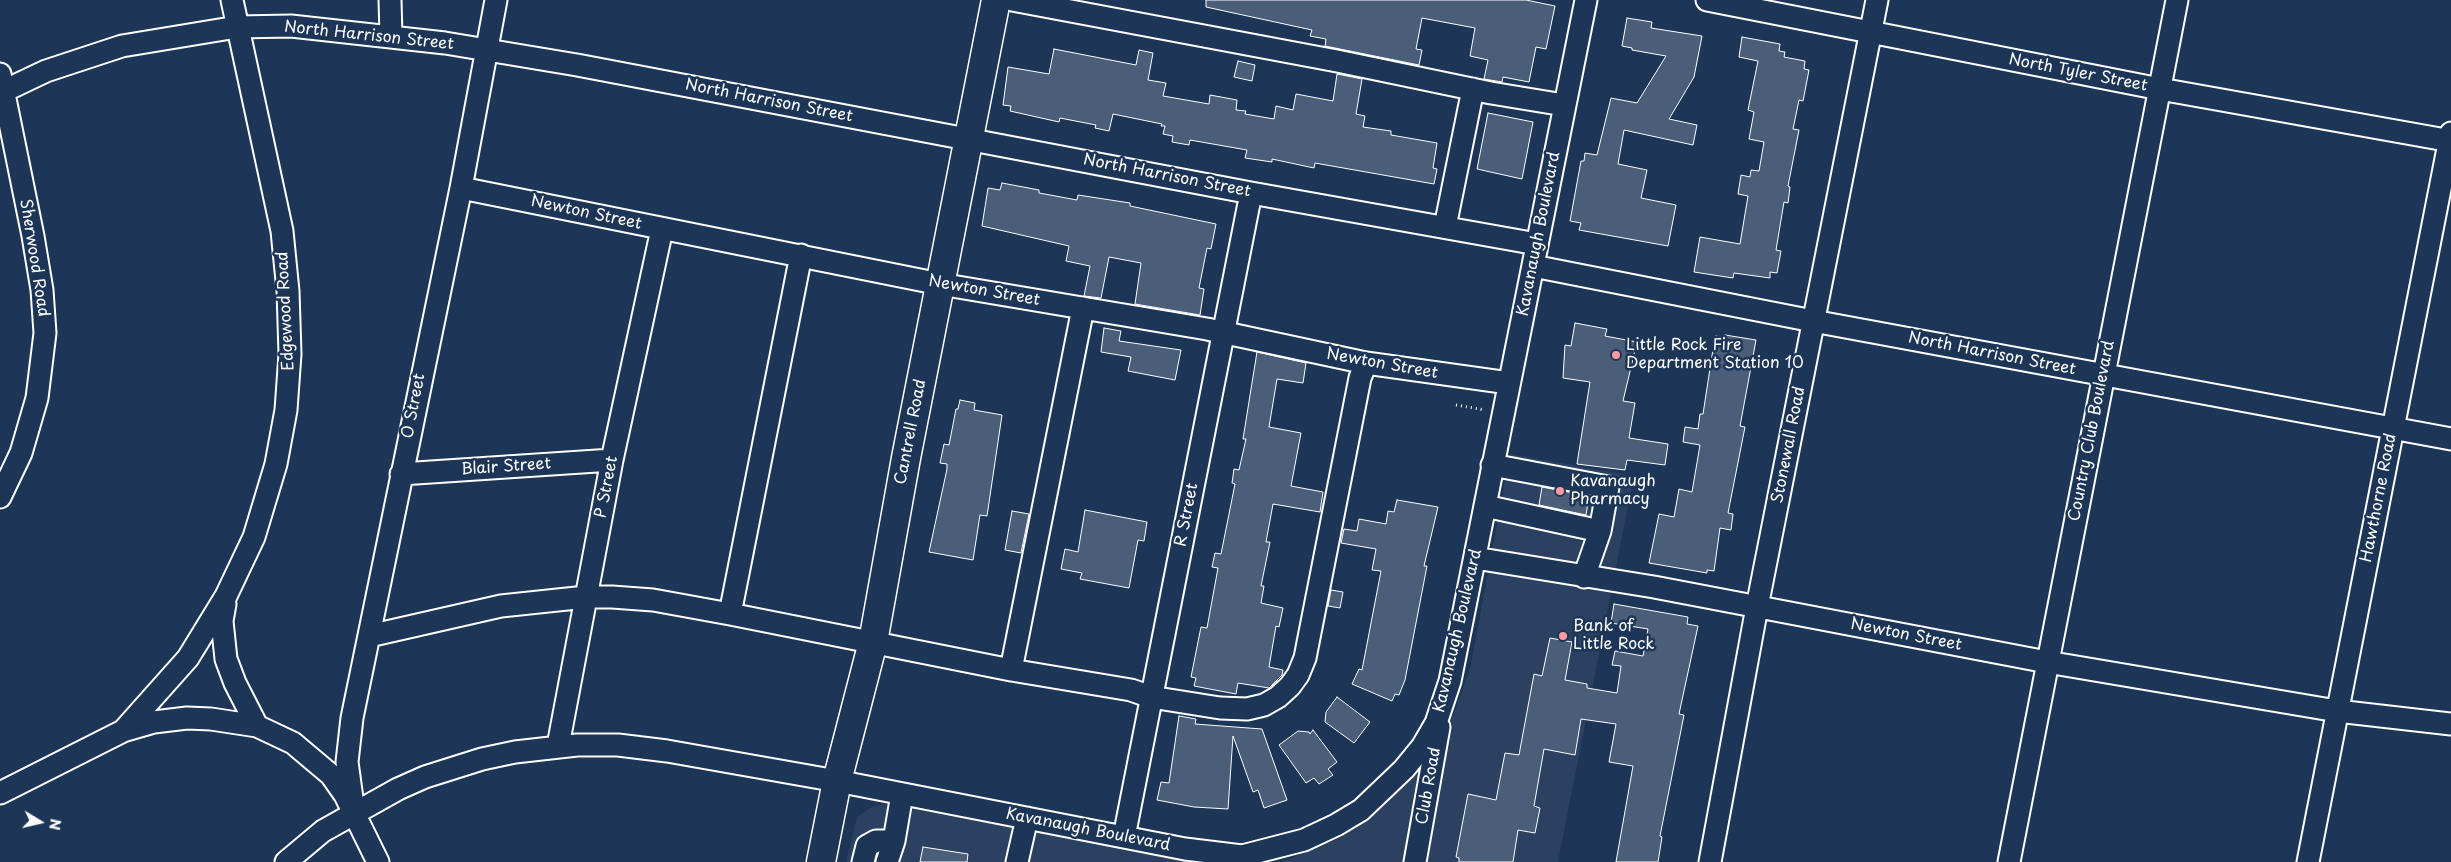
<!DOCTYPE html>
<style>
body{margin:0}
#map{position:relative;width:2451px;height:862px;overflow:hidden;background:#1d3557;font-family:"Playpen Sans",sans-serif}
canvas{display:block}
.north{position:absolute;left:15px;top:797px;width:50px;height:50px;-webkit-text-stroke:4px #1d3557;paint-order:stroke;rotate:99deg;font-size:14px;font-weight:700;line-height:20px;text-align:center;color:#fff}
.north::after{content:'';display:block;margin:auto;width:18px;height:22px;background:#fff;clip-path:polygon(50% 0,100% 100%,50% 72%,0 100%)}
</style>
<div id="map">
<canvas width="2451" height="862"></canvas>
<div class="north">N</div>
</div>
<script>
const c = document.querySelector('canvas').getContext('2d');
c.lineJoin = 'round';
function fill(path, color) {
  c.fillStyle = color;
  c.fill(path, 'evenodd');
}
function shape(rows) {
  const path = new Path2D();
  for (const r of rows) {
    path.moveTo(r[0], r[1]);
    for (let i = 2; i < r.length; i += 2) path.lineTo(r[i], r[i + 1]);
  }
  return path;
}
function stroke(path, color, width, dash) {
  c.strokeStyle = color;
  c.lineWidth = width;
  c.lineCap = dash ? 'butt' : 'round';
  c.setLineDash(dash || []);
  c.stroke(path);
}
function label(font, color, halo, rows, align = 'center') {
  c.font = font + ' "Playpen Sans",sans-serif';
  c.lineWidth = 5;
  c.setLineDash([]);
  c.textBaseline = 'middle';
  c.strokeStyle = halo;
  c.fillStyle = color;
  for (const [text, x, y, turn = 0] of rows) {
    c.save();
    c.translate(x, y);
    c.rotate((+turn || 0) * Math.PI / 180);
    c.textAlign = isNaN(turn) ? turn : align;
    if (halo) c.strokeText(text, 0, 0);
    c.fillText(text, 0, 0);
    c.restore();
  }
}
fill(shape([
 [1510,454,1634,476,1558,862,1281,862,1340,838,1381,808,1415,774,1454,713,1470,669],
 [886,804,940,814,1203,862,846,862,857,817,873,806]
]), '#2a4161');
const building = shape([
 [1206,0,1526,0,1555,6,1546,49,1536,47,1529,82,1503,77,1502,82,1484,79,1488,60,1470,56,1475,28,1422,18,1416,49,1422,50,1419,65,1325,46,1326,39,1310,36,1312,30,1206,7,1206,0],
 [1627,18,1652,22,1651,28,1702,36,1694,77,1669,119,1697,125,1693,145,1624,130,1618,164,1647,170,1641,198,1676,205,1668,246,1579,230,1581,223,1570,221,1581,161,1584,161,1585,153,1597,155,1611,98,1637,103,1666,56,1632,50,1632,48,1622,46,1627,18],
 [1742,37,1780,44,1779,51,1785,52,1784,57,1805,61,1804,69,1809,70,1803,101,1799,100,1793,129,1799,130,1788,186,1790,187,1788,203,1784,202,1776,250,1781,251,1777,273,1770,272,1770,278,1734,273,1733,278,1694,272,1700,237,1740,244,1748,196,1738,194,1741,175,1750,177,1751,170,1759,171,1764,142,1749,139,1754,112,1748,110,1758,61,1739,57,1742,37],
 [1054,49,1136,65,1139,50,1153,53,1148,80,1166,83,1163,96,1209,104,1210,95,1237,100,1236,110,1246,111,1245,114,1274,119,1276,106,1293,110,1296,94,1333,101,1337,74,1362,79,1356,114,1365,116,1363,127,1391,131,1391,135,1437,143,1433,168,1437,169,1434,184,1315,163,1314,168,1272,159,1272,162,1245,158,1247,150,1190,140,1189,145,1172,142,1173,136,1163,134,1165,126,1161,126,1162,124,1113,114,1109,131,1095,128,1096,125,1060,118,1059,122,1010,111,1011,106,1003,105,1008,67,1049,74,1054,49],
 [1238,61,1255,65,1252,81,1234,77,1238,61],
 [1488,113,1533,122,1522,179,1477,169,1488,113],
 [1002,183,1039,190,1039,193,1077,200,1078,195,1130,203,1130,206,1216,224,1211,249,1207,248,1199,288,1204,289,1200,315,1135,304,1141,263,1109,257,1101,298,1084,296,1090,266,1066,261,1069,246,982,226,988,188,1000,190,1002,183],
 [1575,323,1607,329,1605,336,1637,342,1623,401,1635,403,1629,438,1668,444,1665,465,1627,460,1625,470,1577,464,1590,382,1563,378,1565,345,1571,346,1575,323],
 [1104,328,1121,331,1119,341,1181,350,1175,380,1128,371,1131,357,1101,352,1104,328],
 [1725,335,1756,340,1740,426,1745,427,1728,513,1733,514,1731,530,1720,528,1714,571,1707,570,1707,573,1649,563,1659,514,1674,517,1679,489,1692,492,1700,445,1683,442,1685,427,1698,429,1700,414,1703,414,1715,336,1724,337,1725,335],
 [1257,352,1306,363,1303,383,1277,379,1269,427,1301,433,1291,486,1323,492,1320,512,1273,504,1266,542,1270,542,1261,586,1264,586,1261,603,1283,608,1279,627,1276,626,1269,667,1283,670,1282,675,1269,688,1238,683,1236,694,1194,686,1196,678,1191,677,1201,627,1207,628,1218,568,1212,567,1215,553,1221,554,1235,484,1232,483,1234,469,1239,470,1246,439,1243,439,1257,352],
 [960,400,975,403,974,410,1002,415,987,516,980,515,973,560,929,552,947,469,947,464,940,463,944,444,949,445,956,409,958,409,960,400],
 [1542,487,1589,496,1586,515,1539,505,1542,487],
 [1397,500,1438,507,1424,566,1427,566,1405,680,1399,695,1395,694,1392,701,1352,684,1359,669,1362,670,1381,571,1372,570,1376,549,1341,543,1344,529,1357,531,1359,519,1386,524,1388,511,1394,512,1397,500],
 [1085,510,1147,522,1144,541,1138,540,1129,588,1080,579,1082,573,1061,569,1065,549,1078,552,1085,510],
 [1012,511,1029,514,1021,553,1005,550,1012,511],
 [1331,590,1343,592,1340,608,1328,606,1331,590],
 [1614,604,1688,617,1687,624,1698,626,1679,714,1684,715,1660,836,1662,837,1658,862,1616,862,1633,766,1609,762,1616,724,1581,719,1575,755,1544,749,1534,806,1540,808,1535,833,1518,830,1513,862,1459,862,1459,858,1456,857,1468,794,1496,800,1505,753,1519,755,1534,674,1542,676,1550,638,1572,642,1565,680,1587,684,1587,688,1617,693,1621,666,1612,665,1615,651,1643,656,1648,629,1611,623,1614,604],
 [1337,697,1370,722,1354,743,1325,722,1326,712,1337,697],
 [1179,716,1196,719,1195,724,1262,729,1287,800,1264,808,1258,790,1253,792,1233,736,1228,809,1194,807,1157,800,1161,782,1169,783,1179,716],
 [1313,730,1337,762,1328,769,1333,775,1319,784,1314,778,1306,783,1279,745,1298,731,1309,732,1310,734,1313,730],
 [923,847,968,854,967,862,920,862,923,847]
]);
fill(building, '#4a5d79');
stroke(building, '#fff', 1);
const minor = shape([
 [390,0,391,36],
 [1012,0,1337,61,1491,93,1564,105],
 [1707,0,2160,89,2451,141],
 [0,74,33,236,42,290,45,333,37,398,21,453,0,497],
 [4,91,46,71,122,46,237,27,291,26,445,43,577,65,1251,193,1537,244],
 [461,188,940,284,1207,329,1366,363,1509,383],
 [1445,227,1473,89],
 [1533,266,1813,321,2451,439],
 [1492,465,1608,487,1600,531,1584,577],
 [401,474,612,460],
 [1485,506,1600,531],
 [1475,558,1654,587,2047,662,2337,711,2451,724],
 [225,604,222,621,226,659,235,683,257,726,293,743,331,775,345,795,378,862],
 [730,614,801,255],
 [369,636,501,606,586,597,612,597,653,600,730,614,1011,670,1131,690,1151,697,1220,708,1247,709,1264,705,1278,697,1290,686,1298,675,1305,658,1360,378,1366,363],
 [1011,670,1083,308],
 [123,731,188,658,226,596,254,537,276,464,286,410,290,354,288,291,282,231,232,0],
 [558,746,612,460,662,229],
 [0,793,123,731,154,722,187,718,211,719,257,726],
 [354,813,347,762,352,718,461,188,496,0],
 [1124,837,1251,193],
 [286,862,323,831,398,789,425,777,482,759,515,752,577,745,618,745,667,751,837,781,1185,849,1242,856,1304,840,1336,825,1361,810,1404,769,1422,747,1436,723,1450,681,1586,0],
 [863,862,867,846,876,841,894,841],
 [887,862,894,841,902,794],
 [1017,862,1027,818],
 [1415,862,1439,727],
 [1710,862,1757,607,1877,0],
 [2009,862,2177,0],
 [2308,862,2451,133]
]);
const major = shape([
 [821,862,837,781,873,642,906,458,996,0]
]);
stroke(minor, '#fff', 25);
stroke(major, '#fff', 31);
stroke(shape([
 [1456,405,1485,410]
]), '#fff', 3, [1, 4]);
stroke(minor, '#1d3557', 21);
stroke(major, '#1d3557', 28);
for (const [x, y, r, color] of [
 [1616,355,5,"#ff9aa2"],
 [1560,491,5,"#ff9aa2"],
 [1563,636,5,"#ff9aa2"]
]) {
  const dot = new Path2D();
  dot.arc(x, y, r, 0, 2 * Math.PI);
  c.fillStyle = color;
  c.fill(dot);
  stroke(dot, '#1d3557', 2);
}
label('16px', '#fff', '#1d3557', [
 ["North Harrison Street",369,36,6],
 ["North Tyler Street",2078,73,11],
 ["North Harrison Street",769,101,11],
 ["North Harrison Street",1167,176,11],
 ["Newton Street",586,213,12],
 ["Kavanaugh Boulevard",1539,234,-79],
 ["Sherwood Road",34,258,81],
 ["Newton Street",984,291,10],
 ["Edgewood Road",286,311,-93],
 ["North Harrison Street",1992,354,11],
 ["Newton Street",1382,364,10],
 ["O Street",414,406,-79],
 ["Country Club Boulevard",2092,431,-79],
 ["Cantrell Road",911,432,-79],
 ["Stonewall Road",1789,445,-79],
 ["Blair Street",506,467,-4],
 ["P Street",607,487,-79],
 ["Hawthorne Road",2379,498,-79],
 ["R Street",1187,515,-79],
 ["Kavanaugh Boulevard",1458,631,-77],
 ["Newton Street",1906,635,11],
 ["Club Road",1429,786,-80],
 ["Kavanaugh Boulevard",1088,830,11]
]);
label('16px', '#fff', '#1d3557', [
 ["Little Rock Fire",1626,346],
 ["Department Station 10",1626,364],
 ["Kavanaugh",1570,482],
 ["Pharmacy",1570,500],
 ["Bank of",1573,627],
 ["Little Rock",1573,645]
], 'left');
</script>
